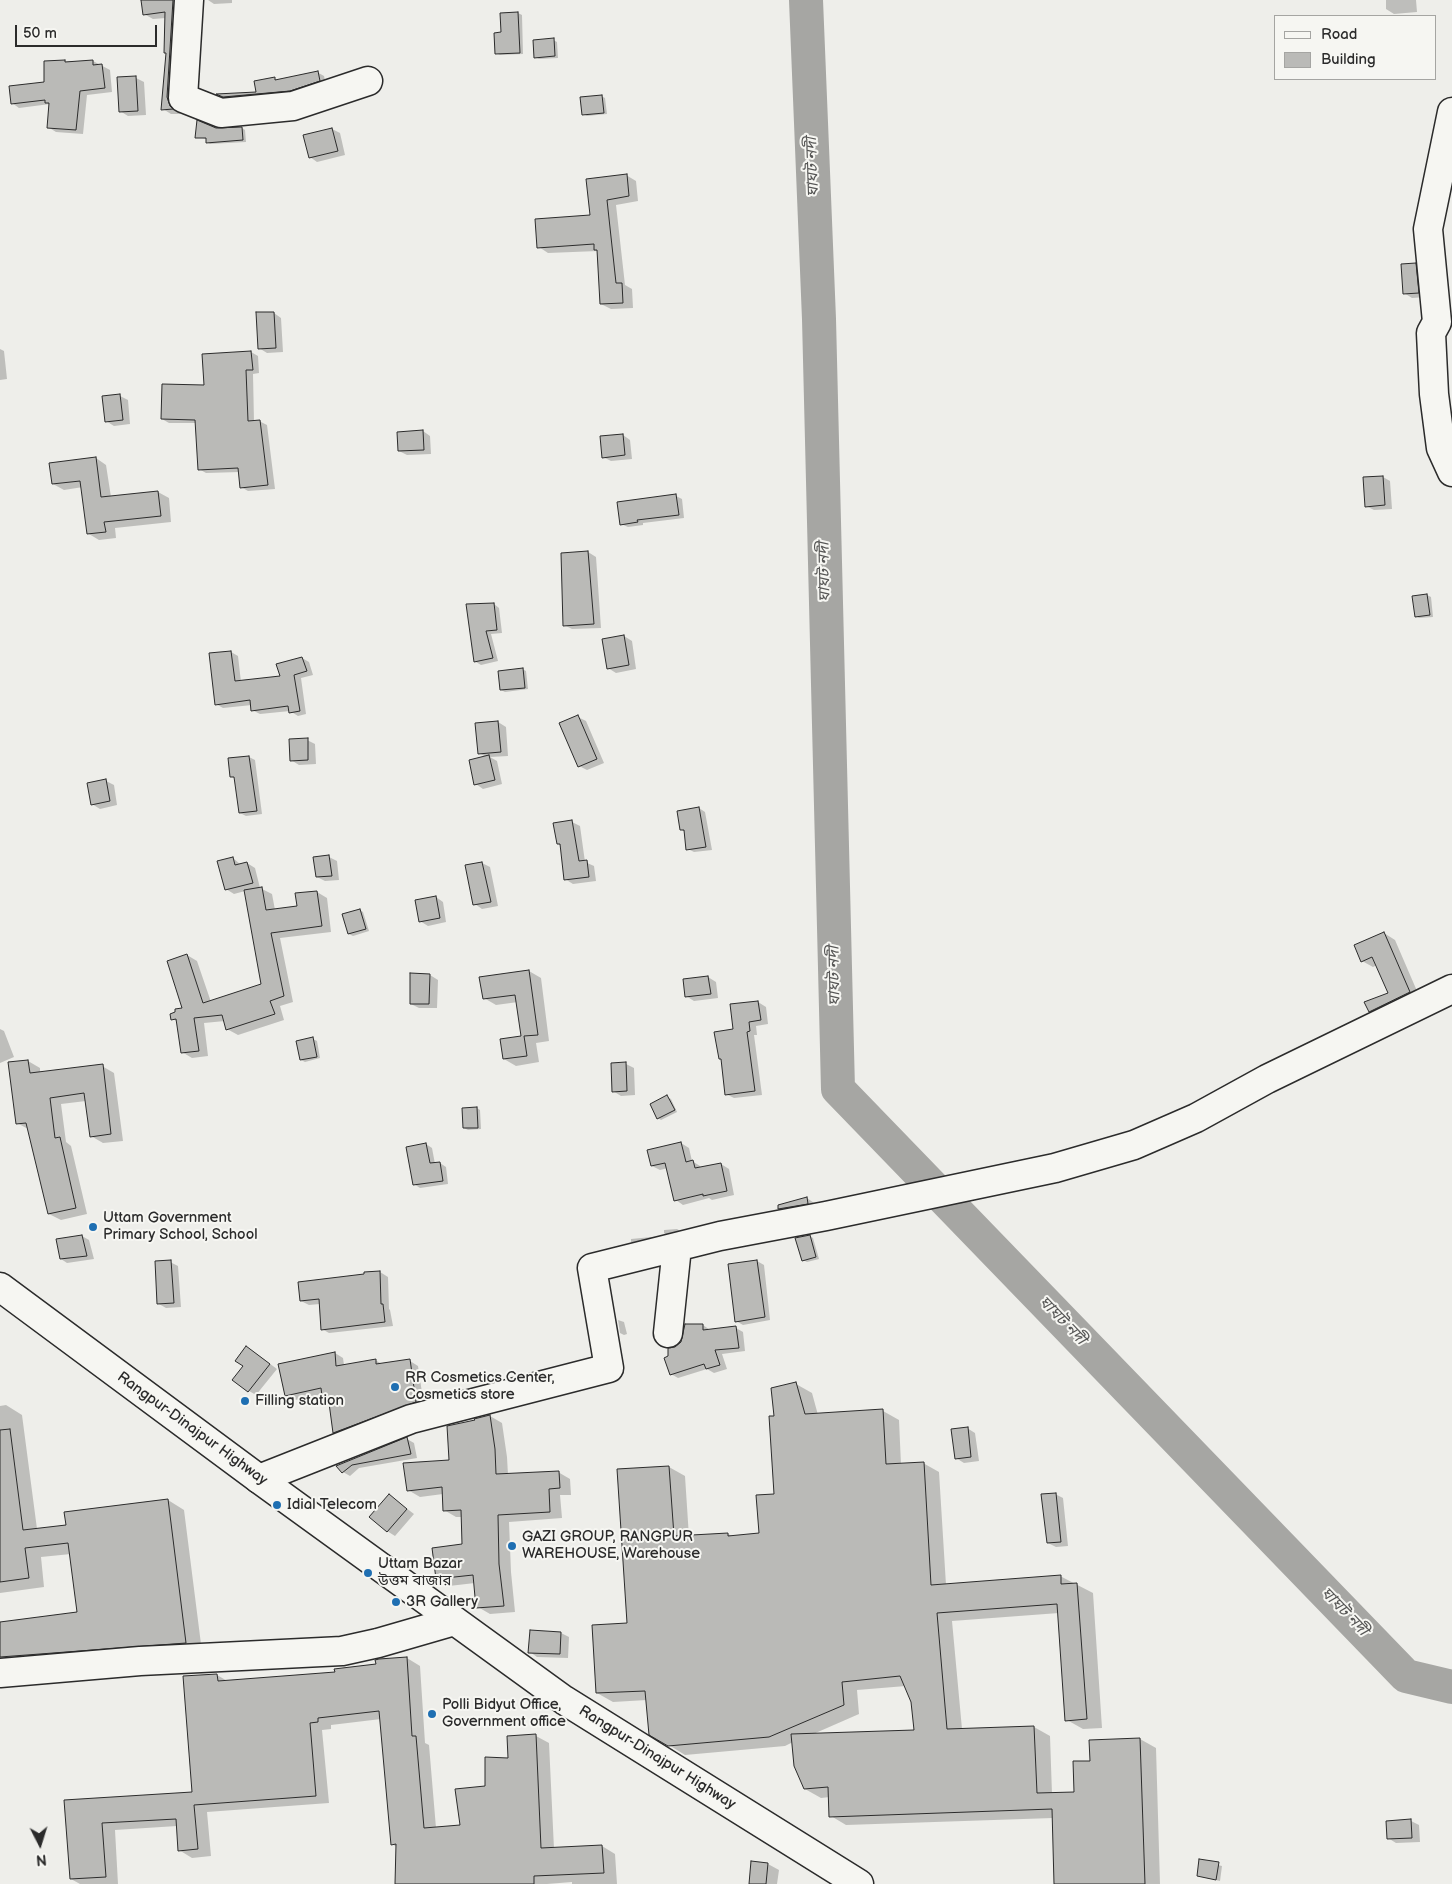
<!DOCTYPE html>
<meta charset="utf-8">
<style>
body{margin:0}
#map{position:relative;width:1452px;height:1884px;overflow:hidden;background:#eeeeea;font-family:"Balsamiq Sans",sans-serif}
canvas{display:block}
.legend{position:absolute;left:1274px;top:15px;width:162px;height:65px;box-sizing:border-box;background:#f6f6f2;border:1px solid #a5a5a2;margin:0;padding:6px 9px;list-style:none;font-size:15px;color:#2b2b2b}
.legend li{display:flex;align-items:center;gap:10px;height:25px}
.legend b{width:25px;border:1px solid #a5a5a2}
.north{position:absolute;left:15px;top:1819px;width:50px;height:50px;-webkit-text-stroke:4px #f6f6f2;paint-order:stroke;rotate:175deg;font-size:14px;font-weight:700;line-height:20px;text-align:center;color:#2b2b2b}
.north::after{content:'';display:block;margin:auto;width:18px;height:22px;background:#2b2b2b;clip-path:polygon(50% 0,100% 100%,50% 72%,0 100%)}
.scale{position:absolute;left:15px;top:25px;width:142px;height:22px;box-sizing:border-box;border:2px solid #2b2b2b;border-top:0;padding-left:6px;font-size:15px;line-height:18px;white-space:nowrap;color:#2b2b2b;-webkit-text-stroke:4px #f6f6f2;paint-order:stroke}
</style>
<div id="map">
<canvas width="1452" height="1884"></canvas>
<ul class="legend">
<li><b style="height:6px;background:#f6f6f2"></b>Road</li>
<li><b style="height:14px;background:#babab7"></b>Building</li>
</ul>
<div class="north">N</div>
<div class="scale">50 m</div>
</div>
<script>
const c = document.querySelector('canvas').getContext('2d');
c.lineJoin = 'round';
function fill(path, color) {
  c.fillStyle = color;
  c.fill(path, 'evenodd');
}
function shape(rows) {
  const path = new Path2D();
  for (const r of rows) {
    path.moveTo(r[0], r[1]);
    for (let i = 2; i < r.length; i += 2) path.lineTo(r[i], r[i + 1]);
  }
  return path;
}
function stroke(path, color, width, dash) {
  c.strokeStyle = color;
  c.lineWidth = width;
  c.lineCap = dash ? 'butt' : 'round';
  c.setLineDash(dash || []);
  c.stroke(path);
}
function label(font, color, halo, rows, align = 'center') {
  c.font = font + ' "Balsamiq Sans","Noto Sans Bengali",sans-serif';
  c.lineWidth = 4;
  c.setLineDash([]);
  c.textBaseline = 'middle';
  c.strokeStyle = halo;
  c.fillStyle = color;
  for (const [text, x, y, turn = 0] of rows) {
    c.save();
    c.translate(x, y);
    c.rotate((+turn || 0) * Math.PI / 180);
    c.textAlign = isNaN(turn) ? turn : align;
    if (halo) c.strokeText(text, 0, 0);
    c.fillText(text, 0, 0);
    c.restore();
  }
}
fill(shape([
 [143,0,183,0,176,103,180,114,171,114,163,109,167,53,166,18,153,19,144,14],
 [208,0,232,0,232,3,214,4],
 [1386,0,1416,0,1417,12,1394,14,1386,9],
 [518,13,522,15,523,54,500,55,496,53,503,34,502,14],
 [553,40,557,42,558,58,539,59,535,57],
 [93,61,110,70,112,92,87,95,83,134,56,132,48,127,50,104,19,108,12,103,46,83,45,62],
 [317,72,324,76,326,84,297,94,231,100,220,95,257,93,275,79,278,81],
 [136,78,144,82,146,115,128,116,120,111],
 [601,96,605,98,607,114,587,116,583,114],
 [242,128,245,130,246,142,210,144,207,142,207,139,197,137,215,129],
 [332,129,340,133,345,155,317,162,310,157],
 [626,175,636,181,638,201,616,205,625,285,632,289,633,308,611,309,601,304,598,251,548,253,539,247,592,216],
 [1415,265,1423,269,1426,297,1412,298,1404,293],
 [274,313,281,318,283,352,267,353,259,348],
 [0,349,4,351,7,379,0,380],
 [251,352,258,356,259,373,253,374,254,422,259,421,267,425,275,489,248,491,241,487,240,472,206,473,199,469,196,423,169,423,162,419],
 [120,396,128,400,130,424,114,426,106,421],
 [423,431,430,436,431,454,407,455,399,451],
 [623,435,630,440,632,459,611,461,603,457],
 [96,458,106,465,111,497,158,492,169,498,171,522,115,528,116,538,99,540,89,534,83,487,64,490,53,484],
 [1383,477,1390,481,1392,509,1374,510,1366,506],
 [676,496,682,499,684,518,643,523,643,525,628,527,621,524],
 [588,552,596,557,601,628,572,629,564,625],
 [1427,595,1431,597,1433,617,1419,618,1416,616],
 [494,604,499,608,502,633,491,634,498,661,481,665,476,662],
 [624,636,632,641,636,669,616,673,608,668],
 [231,652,238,656,241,682,281,677,302,658,309,662,313,675,301,678,306,714,298,716,290,711,260,714,252,710,252,705,223,708,216,704,210,654],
 [522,669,526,671,528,689,505,692,501,690],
 [578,717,586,721,604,763,587,770,579,766],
 [498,722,506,727,508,756,490,757,497,761,502,784,483,789,476,784,486,757,479,753],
 [307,740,315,744,316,764,299,765,291,760],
 [249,757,255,760,262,814,246,816,240,813,236,779,232,776],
 [106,781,114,785,117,805,100,809,92,804],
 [699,808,705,812,712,850,694,852,688,849,685,832,682,830],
 [572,822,580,826,585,862,594,866,596,881,573,884,565,879,561,845,558,844],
 [329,857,337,861,339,880,325,881,317,877],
 [233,858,241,865,247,863,255,868,260,888,272,894,275,910,298,907,317,892,327,898,331,932,280,938,293,1002,280,1006,284,1020,238,1035,227,1029,225,1021,204,1023,208,1056,192,1058,182,1052,178,1022,173,1019,184,1009,187,955,197,961,211,1002,263,985,245,891,234,894,226,889],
 [482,863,490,867,498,906,482,909,475,904],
 [436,897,443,902,446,922,428,926,420,921],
 [360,910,363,912,369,931,353,936,349,934],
 [1384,933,1395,940,1420,998,1381,1018,1370,1011,1389,993,1377,965,1373,967,1362,961],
 [529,971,541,978,549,1041,536,1043,539,1062,516,1066,504,1059,522,1037,518,1002,496,1005,484,998],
 [430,975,438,980,437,1008,419,1008,411,1004],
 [708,977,716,982,718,998,694,1001,686,996],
 [758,1002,766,1007,768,1024,756,1026,757,1035,754,1035,762,1095,734,1098,726,1094,734,1030,731,1006],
 [0,1029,4,1031,14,1057,0,1063],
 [313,1039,317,1041,320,1058,305,1062,301,1060],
 [28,1061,40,1068,40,1073,102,1066,114,1073,123,1141,103,1143,91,1136,86,1101,61,1104,66,1142,71,1146,87,1214,61,1220,49,1214,30,1130,17,1123],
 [626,1064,634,1068,635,1095,621,1096,613,1091],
 [667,1097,671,1099,677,1112,661,1120,658,1118],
 [477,1108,480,1110,481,1129,468,1130,464,1128],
 [681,1143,689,1148,692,1161,700,1166,701,1168,721,1164,729,1169,734,1195,712,1200,709,1198,683,1205,676,1200,668,1168,660,1170,652,1166],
 [426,1144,432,1148,435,1164,440,1163,446,1167,448,1184,420,1188,414,1184],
 [807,1198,814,1203,815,1208,787,1213,779,1208],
 [677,1229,685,1234,672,1238,664,1233,664,1230],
 [82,1236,89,1240,94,1259,67,1263,61,1259],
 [662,1236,667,1239,638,1246,631,1242,631,1239],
 [810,1236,813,1238,819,1259,807,1262,803,1260],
 [757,1261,764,1265,770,1320,743,1325,736,1321],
 [170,1262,178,1266,181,1307,166,1308,159,1304],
 [380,1272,388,1277,389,1309,390,1310,393,1326,329,1333,322,1329,320,1304,309,1305,301,1301],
 [618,1320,624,1322,627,1334,624,1335,620,1333],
 [703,1325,710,1330,736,1328,743,1332,745,1351,722,1354,727,1369,714,1373,707,1369,678,1378,671,1374,675,1348],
 [254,1352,277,1369,256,1395,249,1391],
 [335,1353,343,1358,344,1365,375,1360,382,1364,410,1361,418,1366,424,1406,343,1437,334,1432,330,1407,324,1403,323,1394,295,1400,286,1395],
 [796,1384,812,1393,818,1415,883,1411,899,1420,901,1465,923,1463,939,1472,946,1585,1060,1576,1093,1593,1102,1728,1083,1729,1067,1720,1059,1613,952,1621,962,1729,1034,1727,1050,1736,1052,1794,1075,1793,1091,1762,1140,1739,1156,1748,1160,1884,1055,1884,1053,1818,846,1825,831,1816,830,1797,821,1798,805,1789,793,1742,785,1746,685,1755,669,1745,647,1700,613,1702,597,1693,629,1624,618,1470,669,1467,685,1476,689,1537,728,1534,732,1536,760,1534,775,1495,775,1417],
 [906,1686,913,1701,915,1731,811,1735,859,1714,857,1690],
 [6,1405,22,1415,37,1529,67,1526,168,1500,184,1510,202,1652,0,1686,0,1623,78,1613,71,1554,41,1557,44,1587,0,1593,0,1406],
 [490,1416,502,1423,507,1457,508,1475,558,1472,570,1479,571,1495,560,1495,562,1518,509,1522,511,1572,515,1612,490,1614,478,1607,475,1583,449,1586,437,1579,463,1545,462,1517,456,1517,444,1510,443,1494,420,1497,408,1490,450,1461,476,1421],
 [967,1428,975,1433,979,1461,964,1463,956,1458],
 [407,1439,414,1443,417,1458,359,1468,350,1476,343,1472,338,1466],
 [1055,1494,1063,1498,1068,1546,1056,1547,1048,1543],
 [389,1495,414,1514,395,1536,387,1531],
 [531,1631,561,1633,569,1637,568,1658,537,1657,530,1652],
 [407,1658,420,1666,425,1743,429,1745,436,1828,461,1826,486,1787,510,1759,536,1736,549,1743,554,1849,602,1846,615,1854,617,1884,572,1884,572,1882,547,1884,397,1884,397,1847,392,1844,381,1719,331,1725,331,1729,322,1730,329,1803,207,1812,211,1856,192,1858,179,1850,177,1826,115,1830,118,1884,80,1884,71,1879,65,1801,194,1793,217,1675,229,1682,336,1673],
 [1411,1821,1419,1825,1420,1842,1396,1843,1388,1838],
 [1200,1861,1222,1866,1220,1881,1198,1876],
 [768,1864,779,1870,777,1884,750,1884]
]), '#0003');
stroke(shape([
 [806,0,819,319,838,1089,1406,1676,1452,1687]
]), '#a6a6a3', 34);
const building = shape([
 [141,0,173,0,167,97,170,106,173,109,161,110,166,53,164,53,165,12,143,15,141,0],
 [518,12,520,53,495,54,494,33,501,32,500,13,518,12],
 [554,38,555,56,534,58,533,40,554,38],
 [65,60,65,62,93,60,93,65,102,64,105,88,80,91,76,130,47,128,49,103,45,103,45,100,11,104,9,86,44,82,44,61,65,60],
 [318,71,320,81,290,91,223,97,216,94,256,92,254,81,275,77,275,80,318,71],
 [136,76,138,111,119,112,117,77,136,76],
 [602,95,604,113,582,115,580,97,602,95],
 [197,120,216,128,242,127,243,140,206,143,206,138,195,138,197,120],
 [332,128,338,151,309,158,303,135,332,128],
 [627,174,629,196,607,200,616,283,622,283,623,303,600,304,597,250,594,250,594,244,537,248,535,219,590,215,586,179,627,174],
 [1416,263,1419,293,1403,294,1401,264,1416,263],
 [256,312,274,312,276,348,258,349,256,312],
 [251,351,253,370,246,370,248,421,260,420,268,485,240,488,238,468,198,470,195,420,161,419,162,384,204,385,202,354,251,351],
 [120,394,123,420,105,422,102,396,120,394],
 [423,430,424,450,398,451,397,432,423,430],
 [623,434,625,455,602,458,600,436,623,434],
 [96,457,101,497,158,491,161,516,104,522,106,532,87,534,80,481,52,484,49,463,96,457],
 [1383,476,1385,505,1365,507,1363,477,1383,476],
 [676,494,679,515,637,520,638,522,620,525,617,502,676,494],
 [588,551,594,624,563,626,561,553,588,551],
 [1427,594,1430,615,1415,617,1412,596,1427,594],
 [494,603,497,630,486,631,493,658,474,662,466,604,494,603],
 [624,635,629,665,607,669,602,639,624,635],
 [231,651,235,681,280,676,276,664,302,657,307,671,294,675,300,711,289,713,288,706,251,711,250,700,215,705,209,653,231,651],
 [523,668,525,688,500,690,498,671,523,668],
 [578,715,597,759,578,767,559,723,578,715],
 [498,721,501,752,478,754,475,723,498,721],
 [308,738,308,760,290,761,289,739,308,738],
 [489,755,495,780,474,785,469,760,489,755],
 [249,756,257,811,239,813,234,777,230,777,228,758,249,756],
 [106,779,110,801,91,805,87,783,106,779],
 [699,807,706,847,686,850,684,830,680,830,677,811,699,807],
 [572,820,579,861,587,860,589,877,564,880,560,844,557,844,553,823,572,820],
 [329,855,332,876,316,877,313,857,329,855],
 [233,857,235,865,247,862,253,883,225,890,217,861,233,857],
 [482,862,491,902,473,905,465,865,482,862],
 [262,887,266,910,297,906,295,893,317,891,322,926,271,933,284,996,270,1001,275,1014,226,1030,222,1015,194,1018,199,1051,181,1053,176,1019,171,1020,170,1014,175,1012,175,1009,182,1008,167,961,187,954,203,1003,261,984,244,890,262,887],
 [436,896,440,918,419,922,415,900,436,896],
 [360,909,366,929,348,934,342,914,360,909],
 [1384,932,1410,992,1369,1012,1364,1002,1388,993,1372,957,1361,962,1354,945,1384,932],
 [529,970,538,1035,524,1036,527,1056,503,1059,500,1039,521,1036,515,995,483,999,479,977,529,970],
 [410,973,430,974,429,1004,410,1004,410,973],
 [708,976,711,994,685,997,683,979,708,976],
 [758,1001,761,1020,749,1022,750,1031,747,1032,755,1091,725,1095,721,1059,719,1059,714,1032,733,1029,730,1004,758,1001],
 [313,1037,317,1057,300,1060,296,1041,313,1037],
 [28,1060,30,1073,103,1064,111,1134,90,1137,84,1093,50,1098,55,1138,60,1137,76,1208,48,1214,26,1123,16,1124,8,1062,28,1060],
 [626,1062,627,1091,612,1092,611,1063,626,1062],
 [667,1095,675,1110,657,1119,650,1104,667,1095],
 [477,1107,478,1128,463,1128,462,1108,477,1107],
 [681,1142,686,1162,693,1160,695,1168,721,1163,727,1191,703,1196,703,1194,674,1201,665,1163,651,1166,647,1150,681,1142],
 [426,1143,430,1163,440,1162,443,1181,413,1185,406,1147,426,1143],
 [807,1197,808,1204,778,1209,778,1205,807,1197],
 [82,1235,87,1256,60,1259,56,1239,82,1235],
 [810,1235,816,1257,802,1261,795,1238,810,1235],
 [171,1260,174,1303,157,1304,155,1261,171,1260],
 [757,1260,765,1317,735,1322,728,1264,757,1260],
 [380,1271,381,1304,383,1304,385,1322,321,1330,319,1299,300,1301,298,1282,364,1274,364,1272,380,1271],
 [685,1324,703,1324,703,1330,736,1326,739,1348,715,1350,720,1365,706,1369,704,1364,670,1375,664,1358,668,1356,668,1348,675,1347,681,1342,685,1324],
 [246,1346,270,1364,248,1392,232,1380,243,1366,235,1361,246,1346],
 [335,1352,336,1366,376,1359,376,1364,410,1359,416,1402,333,1433,329,1403,323,1404,321,1388,285,1396,278,1364,335,1352],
 [796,1382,805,1414,883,1409,886,1464,924,1462,931,1585,1061,1575,1061,1584,1077,1583,1087,1719,1065,1721,1057,1604,937,1613,947,1729,1034,1726,1037,1793,1074,1792,1073,1761,1090,1761,1089,1740,1140,1738,1145,1884,1054,1884,1052,1809,829,1817,828,1787,804,1789,794,1766,791,1734,914,1730,911,1702,900,1676,842,1682,844,1705,769,1737,668,1746,649,1735,645,1691,596,1693,592,1625,627,1623,617,1469,669,1466,674,1536,728,1533,728,1536,759,1533,756,1495,774,1494,769,1416,774,1416,771,1388,796,1382],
 [490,1415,495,1449,496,1474,559,1471,560,1488,549,1489,550,1512,498,1515,499,1564,504,1606,476,1608,473,1575,436,1579,432,1548,462,1544,461,1510,443,1511,442,1487,407,1491,403,1463,449,1460,447,1426,475,1420,474,1419,490,1415],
 [968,1427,971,1457,955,1459,951,1429,968,1427],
 [10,1429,23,1530,66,1525,64,1512,168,1499,186,1643,0,1657,0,1622,77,1612,68,1543,25,1548,29,1578,0,1582,0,1430,10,1429],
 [407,1437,411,1454,352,1465,342,1473,336,1466,407,1437],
 [1056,1493,1061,1542,1047,1543,1041,1494,1056,1493],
 [389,1494,407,1509,387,1532,369,1517,389,1494],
 [530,1630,561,1632,560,1654,528,1653,530,1630],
 [407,1657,412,1736,416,1736,424,1828,460,1825,455,1789,485,1786,485,1757,508,1758,507,1736,536,1734,541,1848,602,1845,604,1873,534,1876,534,1884,395,1884,396,1844,391,1845,379,1711,318,1718,318,1722,310,1723,316,1796,194,1805,198,1849,178,1851,176,1819,102,1823,106,1877,70,1879,64,1800,192,1792,183,1676,217,1674,218,1681,335,1672,334,1669,376,1664,375,1660,379,1659,407,1657],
 [1411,1819,1412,1838,1387,1839,1386,1821,1411,1819],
 [1199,1859,1219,1862,1216,1880,1197,1876,1199,1859],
 [751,1861,768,1863,766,1884,749,1884,751,1861]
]);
fill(building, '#babab7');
stroke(building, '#2b2b2b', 1);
const minor = shape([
 [189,0,183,98,221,113,293,106,368,81],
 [1452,112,1428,229,1437,322,1431,333,1434,394,1441,448,1452,472],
 [668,1333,677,1247],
 [259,1479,411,1419,609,1368,592,1268,720,1236,826,1216,1055,1168,1134,1145,1196,1118,1267,1079,1452,989],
 [0,1673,140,1661,342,1651,378,1643,454,1621]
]);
const highway = shape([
 [0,1287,259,1479,564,1700,859,1884]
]);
stroke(minor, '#2b2b2b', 31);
stroke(highway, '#2b2b2b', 31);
stroke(minor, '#f6f6f2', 28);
stroke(highway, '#f6f6f2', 28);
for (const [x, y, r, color] of [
 [93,1227,5,"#1f6fb2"],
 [395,1387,5,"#1f6fb2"],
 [245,1401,5,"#1f6fb2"],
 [277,1505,5,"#1f6fb2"],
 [512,1546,5,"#1f6fb2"],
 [368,1573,5,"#1f6fb2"],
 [396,1602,5,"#1f6fb2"],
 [432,1714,5,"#1f6fb2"]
]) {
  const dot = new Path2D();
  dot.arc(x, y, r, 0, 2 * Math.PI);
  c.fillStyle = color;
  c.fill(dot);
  stroke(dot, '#f6f6f2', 2);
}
label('15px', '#2b2b2b', '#f6f6f2', [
 ["Uttam Government",103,1218],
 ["Primary School, School",103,1235],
 ["RR Cosmetics Center,",405,1378],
 ["Cosmetics store",405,1395],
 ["Filling station",255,1401],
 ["Idial Telecom",287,1505],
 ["GAZI GROUP, RANGPUR",522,1537],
 ["WAREHOUSE, Warehouse",522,1554],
 ["Uttam Bazar",378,1564],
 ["উত্তম বাজার",378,1581],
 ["3R Gallery",406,1602],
 ["Polli Bidyut Office,",442,1705],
 ["Government office",442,1722]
], 'left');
label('15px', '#2b2b2b', '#f6f6f2', [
 ["Rangpur-Dinajpur Highway",192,1429,36],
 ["Rangpur-Dinajpur Highway",657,1758,32]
]);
label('italic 16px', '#565655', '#f6f6f2', [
 ["ঘাঘট নদী",813,167,-92],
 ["ঘাঘট নদী",825,572,-91],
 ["ঘাঘট নদী",835,976,-91],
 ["ঘাঘট নদী",1062,1321,46],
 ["ঘাঘট নদী",1344,1612,46]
]);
</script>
